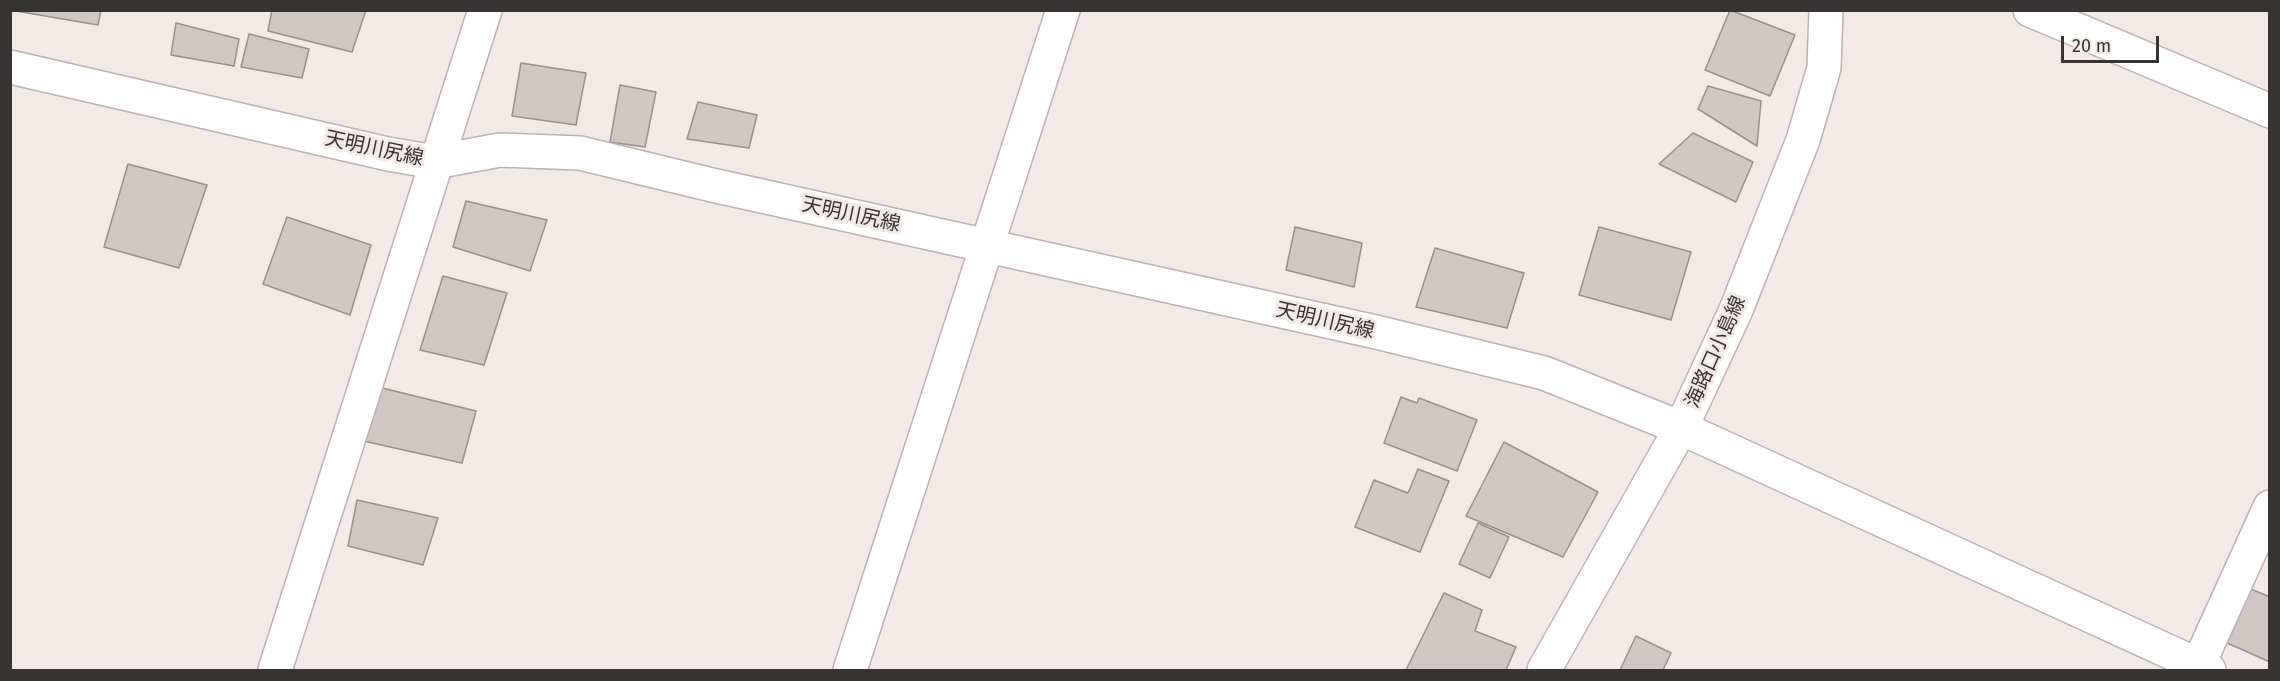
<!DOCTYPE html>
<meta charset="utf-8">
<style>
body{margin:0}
#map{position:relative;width:2280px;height:681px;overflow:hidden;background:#f3e9e6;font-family:"Fira Sans",sans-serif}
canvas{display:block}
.frame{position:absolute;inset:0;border:12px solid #383433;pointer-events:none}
.scale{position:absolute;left:2061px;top:36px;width:98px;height:27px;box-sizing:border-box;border:3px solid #383433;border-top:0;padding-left:8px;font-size:18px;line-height:21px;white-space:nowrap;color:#383433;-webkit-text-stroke:4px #f3e9e6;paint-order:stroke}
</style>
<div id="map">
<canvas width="2280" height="681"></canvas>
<div class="frame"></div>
<div class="scale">20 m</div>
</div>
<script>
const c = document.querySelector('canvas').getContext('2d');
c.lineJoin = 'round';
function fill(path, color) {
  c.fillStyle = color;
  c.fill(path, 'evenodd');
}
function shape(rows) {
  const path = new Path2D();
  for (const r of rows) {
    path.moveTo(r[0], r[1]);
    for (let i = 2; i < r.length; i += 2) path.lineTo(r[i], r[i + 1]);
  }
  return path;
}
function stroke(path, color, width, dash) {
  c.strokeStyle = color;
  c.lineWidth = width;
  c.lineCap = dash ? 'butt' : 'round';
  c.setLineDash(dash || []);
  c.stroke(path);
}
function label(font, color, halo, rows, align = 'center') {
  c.font = font + ' "Fira Sans","Noto Sans JP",sans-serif';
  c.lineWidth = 6;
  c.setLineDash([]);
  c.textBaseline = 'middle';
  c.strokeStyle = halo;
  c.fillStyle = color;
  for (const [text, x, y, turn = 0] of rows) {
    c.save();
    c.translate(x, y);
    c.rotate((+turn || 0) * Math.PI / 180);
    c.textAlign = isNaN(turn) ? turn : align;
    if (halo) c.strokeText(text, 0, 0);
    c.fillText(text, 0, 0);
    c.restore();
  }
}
const building = shape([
 [10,10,101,10,98,25,10,10],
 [272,10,366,10,352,52,268,31,272,10],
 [1730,10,1795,35,1770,96,1705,70,1730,10],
 [176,23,239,39,234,66,171,55,176,23],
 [249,34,309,49,302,78,241,67,249,34],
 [521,63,586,73,576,125,512,116,521,63],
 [620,85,656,92,645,147,610,142,620,85],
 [1708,86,1761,101,1757,146,1698,109,1708,86],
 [698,102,757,115,749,148,687,139,698,102],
 [1693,133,1753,162,1736,202,1659,164,1693,133],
 [128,164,207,185,179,268,104,247,128,164],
 [466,201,547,220,530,271,453,247,466,201],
 [287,217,371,245,350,315,263,284,287,217],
 [1295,227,1362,243,1354,287,1286,270,1295,227],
 [1599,227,1691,252,1671,320,1579,295,1599,227],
 [1435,248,1524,273,1507,328,1416,307,1435,248],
 [443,276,507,293,484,365,420,350,443,276],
 [374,386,476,411,462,463,359,440,374,386],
 [1401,397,1417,403,1419,398,1477,420,1457,471,1384,443,1401,397],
 [1504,442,1598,492,1563,557,1466,516,1504,442],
 [1418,469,1449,481,1420,552,1355,527,1374,480,1408,493,1418,469],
 [357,500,438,518,423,565,348,546,357,500],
 [1478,523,1509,537,1490,578,1459,564,1478,523],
 [2251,589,2270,597,2270,662,2227,643,2251,589],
 [1444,593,1482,610,1475,631,1516,647,1506,670,1406,670,1444,593],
 [1636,636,1671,653,1663,670,1620,670,1636,636]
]);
fill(building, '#d0c6c3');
stroke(building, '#998f8d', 1.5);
const minor = shape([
 [2030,10,2270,111],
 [1681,428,2209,670],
 [275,670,485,10],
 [850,670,1063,10],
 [2196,670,2270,507]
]);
const major = shape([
 [10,67,388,154,435,162,500,150,580,153,712,185,1376,332,1544,373,1681,428],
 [1544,670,1681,428,1736,310,1803,140,1824,68,1826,10]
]);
stroke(minor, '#bdb2b0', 36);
stroke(major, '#bdb2b0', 36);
stroke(minor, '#fff', 33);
stroke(major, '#fff', 33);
label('20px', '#383433', '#f3e9e6', [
 ["天明川尻線",374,149,12],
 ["天明川尻線",851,215,12],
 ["天明川尻線",1325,321,13],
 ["海路口小島線",1716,352,-66]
]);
</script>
